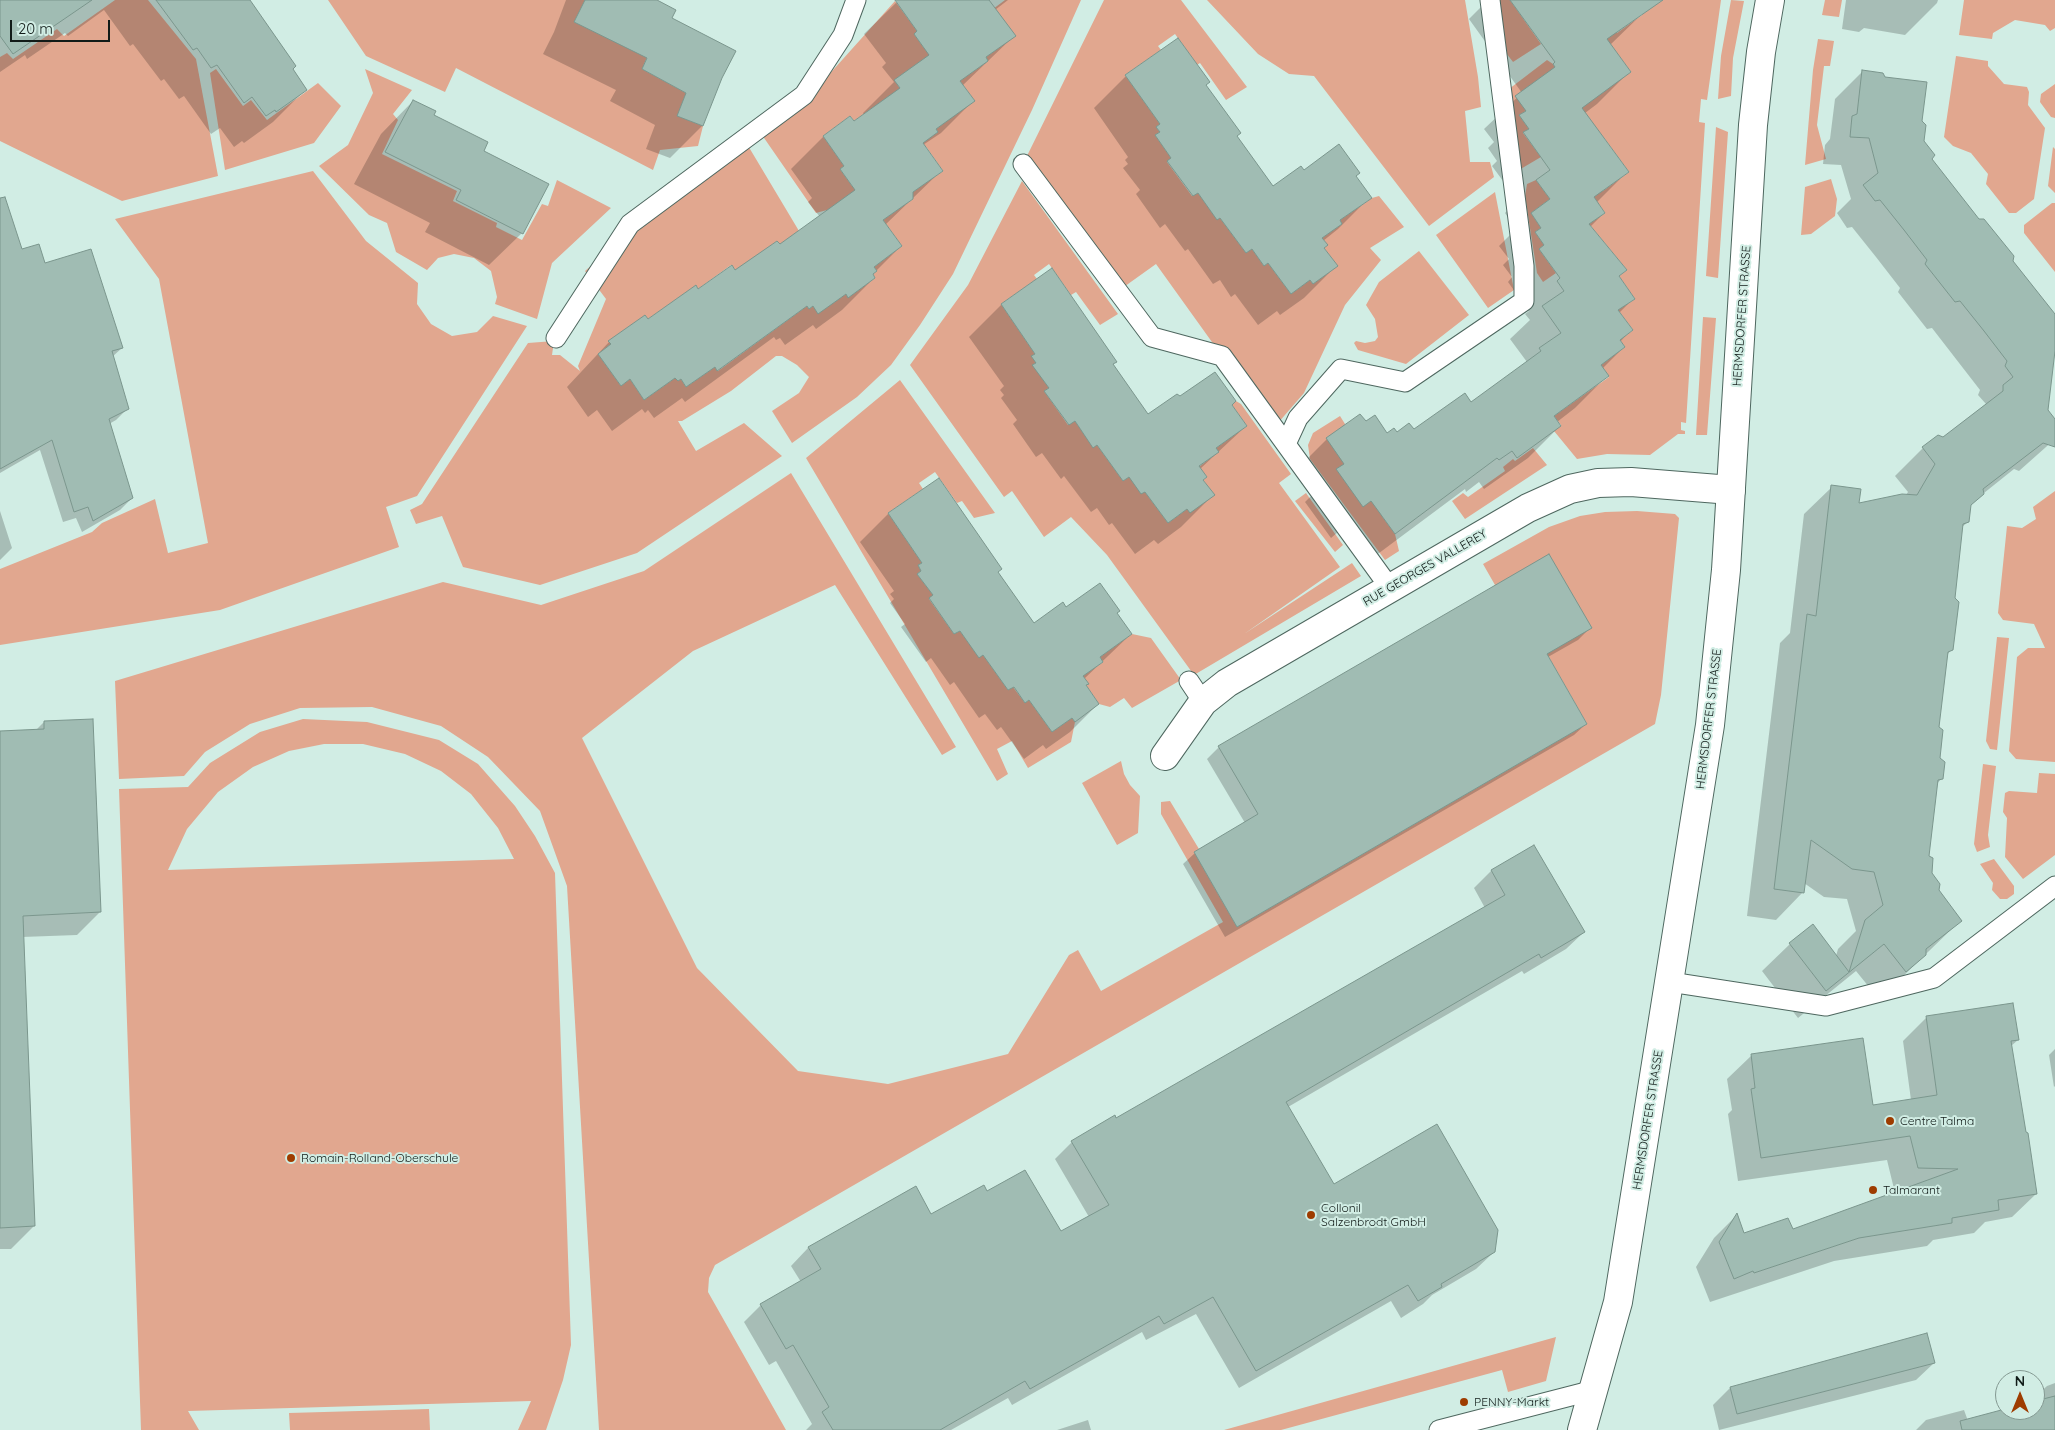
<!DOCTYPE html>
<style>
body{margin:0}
#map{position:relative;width:2055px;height:1430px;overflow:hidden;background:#d1ede4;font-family:Quicksand,sans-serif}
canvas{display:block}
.north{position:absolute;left:1995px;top:1370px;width:50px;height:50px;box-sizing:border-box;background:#d1ede4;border:1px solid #849992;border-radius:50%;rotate:0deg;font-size:14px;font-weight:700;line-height:20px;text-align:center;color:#111b18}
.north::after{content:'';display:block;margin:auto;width:18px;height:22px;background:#9e3c00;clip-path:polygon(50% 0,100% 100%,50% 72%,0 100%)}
.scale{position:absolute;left:10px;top:20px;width:100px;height:22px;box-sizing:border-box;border:2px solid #111b18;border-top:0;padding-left:6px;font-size:15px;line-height:18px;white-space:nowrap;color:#111b18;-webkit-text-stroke:4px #d1ede4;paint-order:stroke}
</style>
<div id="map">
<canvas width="2055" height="1430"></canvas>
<div class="north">N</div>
<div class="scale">20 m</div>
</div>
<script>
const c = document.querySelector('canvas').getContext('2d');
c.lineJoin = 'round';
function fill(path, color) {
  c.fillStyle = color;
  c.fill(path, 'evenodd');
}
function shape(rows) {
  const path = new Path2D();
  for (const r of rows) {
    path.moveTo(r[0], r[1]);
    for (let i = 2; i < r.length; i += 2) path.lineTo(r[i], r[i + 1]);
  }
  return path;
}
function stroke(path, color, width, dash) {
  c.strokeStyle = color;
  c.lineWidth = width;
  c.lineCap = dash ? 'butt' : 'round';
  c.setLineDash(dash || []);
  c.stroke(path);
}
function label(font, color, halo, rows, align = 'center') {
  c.font = font + ' Quicksand,sans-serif';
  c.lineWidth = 4;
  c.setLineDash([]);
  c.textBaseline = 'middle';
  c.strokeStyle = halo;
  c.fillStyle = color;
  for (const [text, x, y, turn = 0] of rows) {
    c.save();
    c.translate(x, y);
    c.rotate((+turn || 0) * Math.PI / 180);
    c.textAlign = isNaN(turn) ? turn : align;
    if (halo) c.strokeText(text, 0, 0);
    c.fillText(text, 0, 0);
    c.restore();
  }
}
fill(shape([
 [115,0,148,0,196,59,218,176,122,201,0,141,0,57,7,53,13,59,57,29,64,36],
 [328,0,585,0,574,22,650,50,642,69,686,93,678,116,703,126,698,146,660,150,653,170,456,68,445,92,366,56],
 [1005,0,1081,0,1032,110,953,274,920,325,891,365,857,397,792,443,772,411,799,393,809,377,797,365,782,356,776,356,731,391,682,421,678,421,696,451,744,423,782,456,637,553,540,585,463,567,442,516,416,524,410,510,422,504,528,343,554,341,552,355,560,355,580,371,578,366,606,299,585,271,640,223,747,144,799,231,780,245,777,241,738,274,731,265,698,289,696,286,648,319,645,316,609,341,611,344,598,354,621,386,630,379,644,400,675,378,678,381,681,379,686,387,715,367,718,371,807,306,809,309,813,306,818,313,846,294,849,297,875,278,873,274,877,271,874,267,902,246,883,220,913,199,913,192,943,171,927,148,921,144,938,132,936,129,974,100,960,81,988,61,986,57,1015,36,993,9],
 [1104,0,1181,0,1247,87,1226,100,1200,63,1197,65,1175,34,1158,46,1161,50,1125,75,1160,124,1156,127,1160,132,1155,135,1171,158,1167,162,1192,196,1198,193,1217,219,1220,218,1246,253,1252,249,1264,266,1268,263,1291,294,1310,280,1313,284,1337,266,1324,248,1327,245,1322,238,1342,224,1340,220,1372,198,1379,196,1404,227,1370,248,1381,260,1345,305,1304,393,1278,423,1222,356,1156,264,1121,289,1023,164],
 [1207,0,1465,0,1478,77,1481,107,1465,111,1470,162,1490,162,1494,177,1429,226,1314,76,1289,74,1258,54],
 [1494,0,1510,0,1541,44,1513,62,1500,45],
 [1632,0,1721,0,1707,100,1701,99,1699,122,1705,123,1686,423,1681,422,1681,430,1685,431,1685,434,1678,434,1650,455,1607,454,1577,459,1554,431,1561,425,1554,416,1609,377,1601,365,1625,347,1620,340,1633,330,1618,310,1635,299,1619,276,1627,270,1589,224,1605,213,1590,192,1603,191,1629,172,1604,138,1575,108,1631,72,1613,48,1599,40,1614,29,1617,33,1642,15],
 [1731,0,1744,1,1733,58,1731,96,1718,99,1721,56],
 [1825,0,1842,0,1839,17,1822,15],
 [1964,0,2055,0,2055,28,2050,31,2045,25,2015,20,1993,33,1992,39,1959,35],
 [895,1,917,31,914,34,924,48,935,55,895,80,900,89,854,121,850,116,823,136,844,166,840,169,852,186,862,191,830,214,827,210,816,213,762,135,808,98],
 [1818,39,1834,41,1830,66,1824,66,1817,125,1826,159,1805,165,1813,70],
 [1956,56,1988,61,1988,66,2004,84,2027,87,2029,92,2028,105,2045,128,2034,199,2016,213,2009,213,1986,184,1988,174,1971,153,1953,146,1944,137],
 [1547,60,1553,64,1557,70,1526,111,1519,115,1529,129,1523,133,1541,157,1519,170,1509,89],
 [216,69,243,106,251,100,267,120,318,83,341,106,314,143,225,170,210,73],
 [365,69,412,90,393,114,398,120,382,154,457,191,453,201,497,223,496,227,522,240,542,204,548,206,557,180,611,208,552,263,537,319,495,304,497,297,491,271,474,258,454,254,438,258,427,270,396,252,387,223,369,215,319,166,348,145,373,93],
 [2055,84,2055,118,2051,117,2040,102,2041,94],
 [1716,127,1728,132,1718,278,1706,276],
 [2053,147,2055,149,2055,193,2048,186],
 [313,171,366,241,418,283,417,304,431,324,452,336,477,332,493,316,527,326,417,496,386,507,399,547,220,610,0,645,0,569,92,532,102,523,155,499,168,553,208,543,159,279,115,219],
 [1831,179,1837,199,1835,216,1811,234,1801,235,1805,187],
 [1536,180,1550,199,1531,213,1541,228,1535,232,1544,245,1539,249,1556,273,1543,282,1537,273,1525,196,1527,184],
 [1022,181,1118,314,1100,325,1076,292,1071,295,1049,264,1034,275,1037,279,1001,304,1035,354,1036,363,1033,365,1049,388,1044,391,1068,425,1075,421,1093,447,1097,445,1123,481,1129,477,1145,492,1168,523,1187,509,1214,495,1203,480,1207,477,1199,467,1218,452,1216,448,1247,426,1232,405,1236,401,1241,404,1291,474,1279,483,1340,567,1244,634,1352,563,1361,576,1194,675,1107,555,1071,517,1044,537,1012,491,1004,497,910,365,968,285],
 [1495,192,1514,290,1488,308,1436,235],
 [2052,203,2055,203,2055,272,2024,233,2024,225],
 [1419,251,1469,315,1406,364,1358,350,1354,343,1356,341,1365,343,1375,341,1378,337,1375,319,1366,305,1379,282],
 [1703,317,1716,318,1707,435,1696,435],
 [900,380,995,513,974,518,962,501,957,503,935,472,919,483,923,489,888,513,922,563,918,565,921,571,917,574,933,595,929,599,954,634,960,631,979,657,983,655,1008,690,1013,687,1025,703,1029,700,1052,732,1072,718,1075,722,1071,742,1028,768,1012,741,997,749,1008,774,997,781,806,458],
 [1340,416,1345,424,1377,497,1388,511,1382,516,1395,534,1399,551,1385,560,1310,459,1308,445,1313,433],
 [1533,448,1547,465,1465,519,1452,501,1463,493,1468,497,1505,471,1503,467,1513,459,1515,461],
 [791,473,956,747,942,755,835,585,693,651,582,738,697,968,798,1071,888,1084,1008,1054,1069,955,1078,950,1101,991,1223,922,1161,814,1161,802,1170,801,1199,849,1194,852,1237,927,1587,724,1547,654,1495,585,1483,564,1549,527,1580,516,1605,512,1637,511,1675,514,1679,518,1661,695,1655,724,715,1265,709,1278,708,1292,786,1430,599,1430,567,886,540,811,488,757,441,726,372,707,300,708,250,724,205,752,184,776,119,779,115,681,443,582,541,605,644,571],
 [2055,491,2055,762,2016,759,2009,751,2017,657,2028,648,2045,648,2034,624,2003,620,1998,613,2007,526,2022,528,2036,519,2033,507],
 [1306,493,1343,545,1335,552,1295,501],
 [1132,634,1151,638,1181,680,1132,708,1124,698,1110,707,1099,704,1086,685,1088,684,1083,676,1103,662,1100,657],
 [1997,637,2009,638,1997,750,1990,749,1986,741],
 [303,719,367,722,439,740,478,764,515,806,535,836,555,873,571,1345,563,1380,546,1430,518,1430,531,1401,188,1411,199,1430,141,1430,119,789,188,787,210,763,260,732],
 [324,744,363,744,405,754,441,771,471,794,498,828,514,859,168,870,187,829,218,792,253,767,289,751],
 [1121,761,1124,774,1130,785,1140,796,1138,833,1117,845,1082,783],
 [1983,764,1996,766,1988,835,1990,847,1977,852,1974,844],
 [2039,773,2055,774,2055,855,2023,879,2005,857,2007,818,2003,812,2005,793,2009,791,2037,793],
 [1994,859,2014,886,2014,894,2007,899,2000,899,1992,890,1993,883,1980,864],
 [1556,1337,1546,1381,1508,1392,1502,1370,1281,1430,1224,1430],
 [429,1409,430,1430,290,1430,289,1413]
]), '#e1a78f');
fill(shape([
 [0,0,248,0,305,90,273,122,244,143,242,141,234,147,220,128,211,134,184,96,179,99,164,79,161,81,133,44,130,46,104,10,68,36,65,33,27,59,25,55,0,72],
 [566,0,654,0,720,78,702,126,670,158,646,149,655,125,610,101,616,90,543,54,554,32],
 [899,0,1008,0,995,10,1014,36,962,86,973,101,941,133,923,145,941,171,885,225,901,246,872,275,874,278,842,310,816,329,813,325,785,345,780,338,776,340,774,337,685,402,682,398,654,418,648,410,645,413,642,409,612,431,597,410,588,417,567,387,609,342,645,317,648,321,698,290,735,272,780,246,820,217,808,202,812,198,791,169,823,137,850,118,854,123,864,115,863,113,894,82,882,67,886,63,864,34],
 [1488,0,1630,0,1641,15,1610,45,1629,72,1597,104,1585,113,1627,172,1596,203,1604,213,1590,227,1625,270,1618,277,1633,299,1619,313,1631,330,1620,342,1624,347,1602,369,1607,376,1575,408,1557,422,1560,426,1528,458,1484,489,1479,482,1466,492,1465,489,1363,565,1338,532,1331,538,1305,502,1312,495,1295,471,1327,439,1365,423,1387,434,1414,431,1471,404,1527,362,1510,339,1530,320,1525,314,1529,311,1508,282,1512,277,1503,265,1509,259,1499,246,1516,229,1505,213,1517,200,1492,166,1497,161,1488,148,1494,142,1484,129,1522,93,1469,19],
 [1846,0,1938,0,1937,3,1905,35,1864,28,1859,32,1842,29],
 [1177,39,1236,136,1273,188,1304,171,1355,176,1370,197,1338,229,1323,241,1323,248,1336,266,1304,298,1280,315,1277,311,1258,325,1235,294,1231,297,1220,280,1213,284,1188,249,1185,251,1165,224,1160,228,1136,194,1140,190,1123,168,1128,164,1125,160,1128,157,1094,108,1126,76],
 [1863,71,1920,122,1922,142,1931,160,2055,316,2055,354,2052,357,2046,411,2055,421,2055,439,2019,471,2014,469,1979,497,1969,507,1968,522,1962,527,1953,599,1952,649,1947,655,1938,727,1939,758,1942,778,1936,785,1928,856,1930,873,1937,890,1961,920,1897,982,1878,998,1856,971,1798,1018,1762,971,1790,944,1836,956,1838,949,1856,931,1847,899,1824,897,1804,883,1803,892,1776,920,1747,916,1780,643,1790,633,1804,514,1832,487,1858,505,1906,495,1908,492,1895,476,1923,448,1938,437,1943,438,1986,404,1978,395,1980,390,1932,328,1927,329,1898,292,1900,288,1876,257,1852,227,1847,228,1837,213,1851,199,1841,165,1823,164,1825,145,1830,139,1835,99],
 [413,101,482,151,522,233,489,265,425,232,430,223,354,184,381,134],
 [0,246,21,251,44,264,122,348,112,357,128,408,116,420,109,424,132,498,120,510,82,532,76,518,63,522,40,450,0,473],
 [1052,270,1112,365,1148,416,1179,398,1231,405,1246,426,1200,469,1202,480,1213,495,1181,527,1158,544,1154,540,1135,554,1112,523,1109,525,1097,508,1091,512,1064,476,1061,479,1042,453,1036,457,1013,424,1017,420,1001,398,1004,395,1000,390,1004,386,969,337,1001,305],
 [939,480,997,573,1034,625,1066,608,1116,614,1131,634,1084,679,1085,686,1098,704,1070,732,1046,749,1043,745,1024,759,1001,727,997,730,985,714,979,718,954,682,950,685,931,658,926,662,901,627,905,624,890,603,894,599,890,594,894,591,860,542,888,514],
 [0,511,12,548,0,560],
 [1590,628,1578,640,1548,657,1586,724,1574,735,1225,937,1183,864,1195,853,1245,823,1207,759,1219,747],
 [44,722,100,912,77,935,22,937,34,1226,11,1249,0,1249,0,732,36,730],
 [1534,847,1584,932,1566,949,1524,974,1522,971,1288,1107,1333,1186,1494,1252,1476,1269,1432,1295,1423,1304,1401,1318,1391,1301,1239,1388,1196,1314,1146,1340,1142,1332,1012,1405,1008,1398,951,1430,806,1430,812,1424,776,1361,769,1365,744,1322,761,1305,801,1282,791,1266,808,1248,915,1187,931,1215,987,1193,1061,1233,1089,1217,1055,1159,1072,1142,1116,1120,1485,908,1474,888,1491,871],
 [1927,1017,2018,1040,2011,1046,2036,1194,2012,1217,1985,1222,1974,1233,1933,1240,1927,1246,1834,1261,1710,1302,1696,1267,1714,1238,1737,1215,1743,1235,1792,1231,1895,1193,1887,1160,1738,1181,1728,1114,1732,1110,1727,1079,1751,1056,1872,1106,1911,1100,1903,1041],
 [2055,1049,2055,1086,2054,1087,2049,1055],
 [1926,1335,1934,1363,1916,1380,1719,1430,1713,1405,1730,1388],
 [2055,1383,2055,1430,1916,1430,1926,1420,1964,1410,1968,1421,2035,1410,2035,1397,2047,1386],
 [1088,1420,1091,1430,1057,1430]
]), '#0003');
const building = shape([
 [0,0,92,0,13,54,0,36,0,0],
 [156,0,250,0,296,66,293,69,307,90,276,112,275,110,266,116,252,97,244,103,217,65,211,68,197,48,193,50,156,0],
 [585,0,657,0,676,10,672,18,736,51,722,78,703,126,677,116,686,93,642,69,647,58,574,22,585,0],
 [895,0,989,0,1016,36,986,57,988,61,960,81,975,101,936,129,938,132,923,143,943,171,913,192,913,199,883,220,902,246,874,267,877,271,873,274,875,278,848,298,846,294,818,314,813,306,809,309,807,306,717,371,715,367,686,387,681,379,678,381,675,378,644,400,630,379,621,386,598,354,611,344,608,341,645,315,648,319,696,285,698,289,732,265,735,270,777,241,780,244,855,190,840,169,844,166,823,136,850,116,854,121,900,88,894,80,929,55,914,34,917,31,895,0],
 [1510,0,1663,0,1607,39,1631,72,1582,108,1629,172,1594,197,1605,213,1589,224,1627,270,1619,276,1635,299,1618,310,1633,330,1620,340,1625,347,1601,365,1609,376,1554,416,1561,426,1517,458,1512,451,1499,460,1497,458,1395,534,1371,501,1363,507,1336,469,1344,464,1326,438,1360,414,1366,421,1375,415,1387,433,1394,428,1397,432,1409,423,1414,429,1465,393,1471,402,1541,351,1539,348,1561,333,1542,306,1564,291,1557,281,1560,278,1539,249,1544,245,1535,232,1541,228,1531,213,1550,199,1536,180,1550,170,1523,132,1529,129,1519,115,1526,111,1515,96,1555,67,1553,64,1555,62,1510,0],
 [1178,38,1210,82,1206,85,1241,133,1237,136,1273,186,1301,166,1304,170,1339,144,1360,173,1356,176,1372,198,1340,220,1342,224,1322,238,1328,245,1324,248,1338,266,1313,284,1310,280,1291,294,1268,263,1264,266,1252,249,1246,253,1220,218,1217,220,1198,193,1193,196,1167,161,1171,158,1155,135,1160,132,1156,127,1160,124,1125,75,1178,38],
 [1862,70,1883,73,1885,77,1927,82,1922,121,1926,125,1924,141,1935,155,1932,159,1979,219,1984,219,2014,256,2013,261,2055,314,2055,351,2048,410,2055,419,2055,447,2043,443,1983,489,1984,494,1971,505,1969,522,1963,524,1955,598,1959,602,1953,650,1948,652,1939,727,1943,730,1940,758,1945,762,1943,779,1938,780,1929,856,1933,858,1932,873,1940,884,1939,890,1962,921,1926,949,1926,955,1906,972,1884,944,1826,991,1789,943,1813,924,1849,972,1865,920,1883,905,1874,872,1852,869,1811,840,1804,893,1774,889,1807,614,1816,616,1831,485,1861,489,1859,503,1902,494,1917,495,1935,464,1922,447,1938,435,1943,437,2003,391,2003,385,2013,377,2005,366,2007,361,1984,331,1960,301,1955,302,1925,264,1927,260,1904,230,1880,200,1875,201,1863,185,1878,173,1869,138,1850,137,1852,116,1857,114,1862,70],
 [413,100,436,111,434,115,488,142,484,151,549,184,523,234,456,200,461,190,385,152,413,100],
 [5,197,22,249,39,244,45,263,91,249,123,348,112,351,129,409,109,419,133,498,93,521,88,507,74,512,52,440,0,469,0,198,5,197],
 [1052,268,1117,362,1113,364,1148,414,1177,394,1180,396,1215,372,1236,401,1232,405,1247,426,1216,448,1219,452,1199,466,1207,477,1203,480,1215,495,1190,513,1187,509,1168,523,1145,492,1141,494,1129,477,1123,481,1097,445,1093,448,1075,421,1069,425,1044,391,1049,388,1032,365,1036,363,1031,356,1035,354,1001,304,1052,268],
 [939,478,1002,569,998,572,1034,623,1063,602,1066,607,1100,583,1120,611,1117,613,1132,634,1100,657,1103,662,1083,676,1089,684,1086,685,1099,704,1075,722,1072,718,1052,732,1029,700,1025,703,1014,687,1008,690,983,655,979,658,960,631,954,634,929,598,933,595,917,574,921,571,918,565,922,563,888,513,939,478],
 [1549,554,1592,628,1547,654,1587,724,1237,927,1194,852,1258,814,1218,746,1549,554],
 [93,719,101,912,23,916,35,1226,0,1228,0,731,44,729,44,721,93,719],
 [1534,845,1585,932,1541,958,1539,954,1286,1102,1334,1184,1437,1124,1498,1230,1495,1252,1441,1284,1442,1287,1418,1301,1408,1285,1256,1371,1213,1297,1164,1324,1159,1316,1030,1389,1025,1381,940,1430,833,1430,822,1412,829,1407,793,1345,786,1349,760,1304,821,1269,808,1247,916,1186,931,1214,984,1185,987,1191,1025,1170,1061,1231,1109,1205,1071,1141,1115,1115,1116,1118,1505,895,1491,870,1534,845],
 [2013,1003,2019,1040,2011,1041,2026,1132,2028,1133,2037,1194,1998,1200,1999,1210,1952,1218,1952,1223,1859,1238,1754,1273,1753,1271,1734,1279,1719,1242,1737,1213,1744,1233,1788,1218,1793,1229,1958,1169,1918,1168,1910,1136,1761,1158,1751,1089,1755,1088,1751,1054,1863,1038,1873,1105,1937,1095,1926,1016,2013,1003],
 [1927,1333,1935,1363,1737,1414,1730,1387,1927,1333],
 [2055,1396,2055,1430,1962,1430,1960,1421,2005,1409,2035,1410,2035,1401,2055,1396]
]);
fill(building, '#a0bcb3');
stroke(building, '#7b968d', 1);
const lane = shape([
 [1023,164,1152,337,1222,356,1390,588],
 [556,338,630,224,804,95,843,35,856,0],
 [1286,444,1298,418,1341,369,1405,382,1524,301,1524,266,1490,0],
 [1189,681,1203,702],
 [1670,982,1826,1006,1934,978,2055,886],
 [1439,1430,1594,1390]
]);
const street = shape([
 [1165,756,1203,702,1227,683,1528,508,1570,489,1598,483,1631,482,1731,490]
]);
const secondary = shape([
 [1582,1430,1618,1302,1710,725,1726,570,1753,125,1761,52,1770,0]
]);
stroke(lane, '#4e675f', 21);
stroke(street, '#4e675f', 30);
stroke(secondary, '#4e675f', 30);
stroke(lane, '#fff', 19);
stroke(street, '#fff', 28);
stroke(secondary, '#fff', 28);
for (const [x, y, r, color] of [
 [1890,1121,5,"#9e3c00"],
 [291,1158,5,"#9e3c00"],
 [1873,1190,5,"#9e3c00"],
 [1311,1215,5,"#9e3c00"],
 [1464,1402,5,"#9e3c00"]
]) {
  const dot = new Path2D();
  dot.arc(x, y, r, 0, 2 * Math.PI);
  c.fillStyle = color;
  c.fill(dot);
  stroke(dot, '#d1ede4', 2);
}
label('12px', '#111b18', '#d1ede4', [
 ["HERMSDORFER STRASSE",1742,316,-86],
 ["RUE GEORGES VALLEREY",1425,568,-30],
 ["HERMSDORFER STRASSE",1709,719,-83],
 ["HERMSDORFER STRASSE",1648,1120,-81]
]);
label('12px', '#111b18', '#d1ede4', [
 ["Centre Talma",1900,1121],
 ["Romain-Rolland-Oberschule",301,1158],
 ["Talmarant",1883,1190],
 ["Collonil",1321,1208],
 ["Salzenbrodt GmbH",1321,1222],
 ["PENNY-Markt",1474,1402]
], 'left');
</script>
